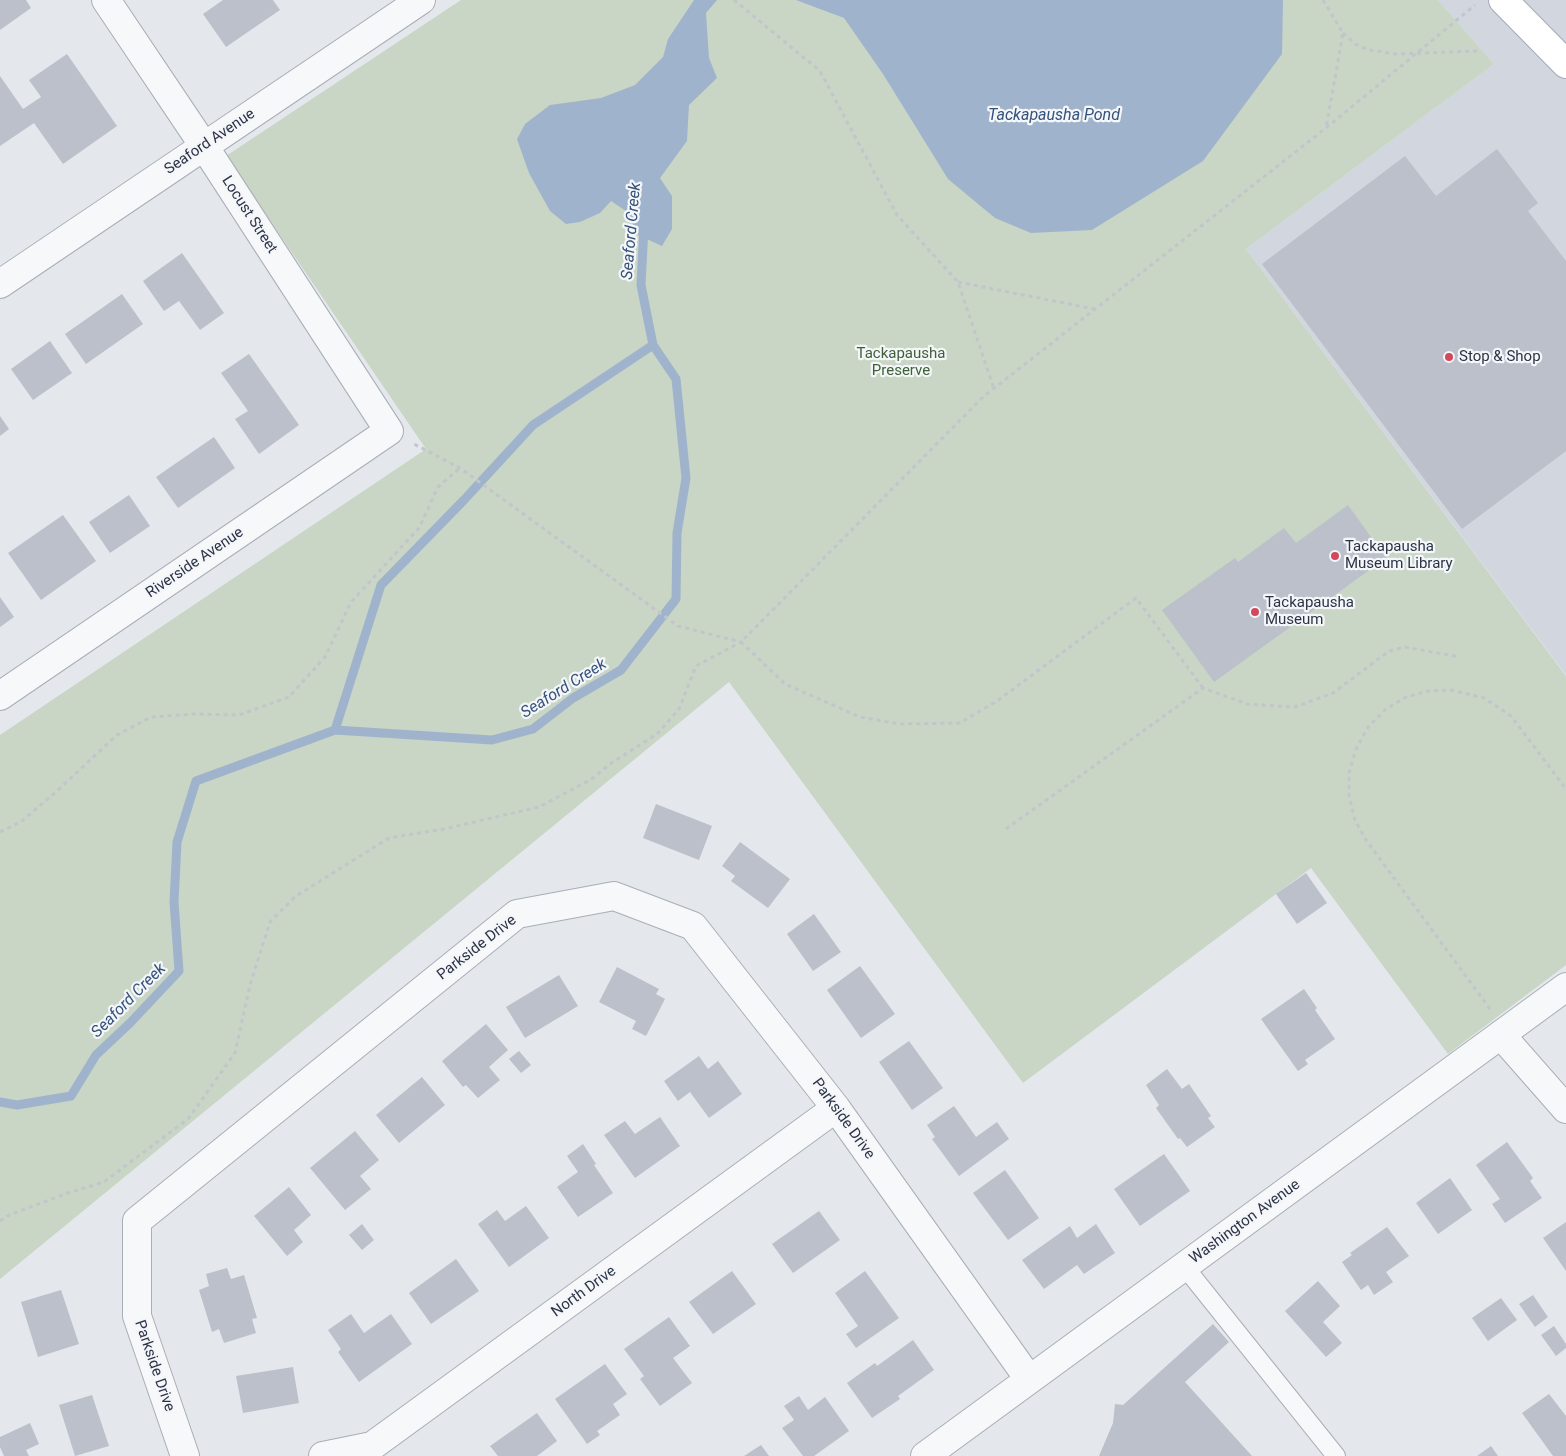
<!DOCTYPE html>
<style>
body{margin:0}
canvas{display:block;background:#e4e7ec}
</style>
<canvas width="1566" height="1456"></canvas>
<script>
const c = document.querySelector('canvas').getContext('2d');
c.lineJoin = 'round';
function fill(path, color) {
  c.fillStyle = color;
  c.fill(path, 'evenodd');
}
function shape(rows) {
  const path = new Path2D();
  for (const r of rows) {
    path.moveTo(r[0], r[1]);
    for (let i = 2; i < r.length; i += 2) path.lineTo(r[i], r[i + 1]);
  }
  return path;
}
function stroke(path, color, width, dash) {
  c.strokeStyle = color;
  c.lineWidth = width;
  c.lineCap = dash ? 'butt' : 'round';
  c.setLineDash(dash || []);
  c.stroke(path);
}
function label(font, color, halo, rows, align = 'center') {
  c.font = font + ' Roboto,sans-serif';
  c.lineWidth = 4.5;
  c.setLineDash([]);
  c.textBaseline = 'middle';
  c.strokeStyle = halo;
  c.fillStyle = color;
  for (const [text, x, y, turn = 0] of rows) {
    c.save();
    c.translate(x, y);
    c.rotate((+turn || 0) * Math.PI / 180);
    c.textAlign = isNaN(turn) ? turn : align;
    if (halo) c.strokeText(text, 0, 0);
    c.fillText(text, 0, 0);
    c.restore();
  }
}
fill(shape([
 [1438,0,1566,0,1566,675,1246,249,1494,64]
]), '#d2d6de');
fill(shape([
 [461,0,1438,0,1494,64,1246,249,1566,676,1566,965,1448,1054,1311,868,1023,1083,729,682,0,1279,0,735,426,449,226,156]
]), '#c9d6c5');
fill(shape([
 [694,0,717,0,706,13,709,58,717,78,689,105,687,141,660,178,672,196,672,229,662,246,638,235,626,211,611,201,600,213,580,222,566,224,550,211,529,173,517,139,525,124,550,105,601,98,635,85,663,57,668,39],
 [796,0,1283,0,1282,54,1203,161,1092,230,1031,233,995,218,948,179,883,74,844,18]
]), '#9fb4cc');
stroke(shape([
 [335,730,381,585,463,501,533,425,653,345],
 [0,1102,17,1105,71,1096,96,1055,130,1023,179,971,174,902,177,842,196,781,335,730,492,740,533,729,573,698,621,670,676,599,677,533,686,478,676,379,653,345,641,285,644,227]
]), '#9fb4cc', 9);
fill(shape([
 [0,0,26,0,31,8,0,30],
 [223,0,273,0,280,10,226,47,203,14],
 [67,54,117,126,63,164,34,123,0,146,0,76,23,109,41,97,29,80],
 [1497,149,1538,203,1528,211,1566,261,1566,451,1462,529,1262,264,1405,156,1436,196],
 [182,253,224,313,200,330,179,301,164,311,143,281],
 [122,294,143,324,86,364,65,334],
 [50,341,72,373,33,400,11,369],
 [249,354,299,425,259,454,235,419,248,411,221,373],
 [0,416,9,429,0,436],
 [214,437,235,468,178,508,156,477],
 [129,495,150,526,110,553,89,522],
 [1348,505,1386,558,1214,682,1162,610,1235,558,1238,562,1284,528,1296,543],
 [63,515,96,561,41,600,8,553],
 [0,597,14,617,0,627],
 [656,804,712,826,699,860,643,838],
 [740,842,790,879,768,908,731,881,735,876,722,866],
 [1306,873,1327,903,1297,924,1276,894],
 [814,914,841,952,813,971,787,934],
 [860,966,895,1014,861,1038,827,990],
 [617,967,659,989,656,994,665,999,646,1036,632,1029,636,1021,599,1002],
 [559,975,578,1006,525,1038,506,1007],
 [1304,989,1317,1008,1315,1010,1335,1039,1305,1060,1308,1064,1298,1071,1261,1019],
 [486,1024,508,1050,489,1067,500,1080,478,1098,466,1085,463,1087,442,1061],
 [909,1041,943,1088,912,1110,879,1062],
 [519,1051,531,1065,521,1073,509,1059],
 [699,1056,708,1069,718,1061,742,1094,709,1118,690,1092,678,1101,664,1081],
 [1167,1069,1182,1089,1189,1084,1211,1116,1208,1118,1215,1127,1187,1147,1180,1138,1178,1139,1156,1108,1159,1105,1146,1085],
 [422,1077,445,1105,399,1143,376,1115],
 [954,1106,976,1137,997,1122,1009,1139,959,1176,932,1139,935,1137,927,1125],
 [660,1117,680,1146,635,1178,604,1135,625,1121,635,1134],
 [355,1131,379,1160,360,1176,371,1189,345,1210,310,1168],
 [1507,1142,1533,1178,1530,1181,1542,1198,1505,1223,1492,1204,1500,1199,1476,1165],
 [583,1144,596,1164,594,1165,613,1193,578,1217,557,1187,578,1172,567,1156],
 [1164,1154,1190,1191,1140,1226,1114,1189],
 [1005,1170,1039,1218,1008,1240,973,1193],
 [1450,1178,1472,1210,1438,1234,1416,1203],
 [289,1187,311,1215,294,1230,303,1242,287,1256,254,1216],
 [526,1206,549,1238,509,1267,478,1224,497,1210,505,1221],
 [819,1211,840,1240,793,1273,772,1244],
 [1566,1222,1566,1271,1543,1238],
 [362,1224,374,1240,362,1250,349,1235],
 [1096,1224,1115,1253,1084,1274,1077,1265,1044,1289,1022,1260,1070,1226,1077,1238],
 [1387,1227,1409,1256,1386,1272,1393,1282,1374,1295,1368,1285,1361,1290,1342,1262,1352,1255,1350,1253],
 [456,1259,479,1291,431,1324,409,1293],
 [227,1268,231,1279,244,1275,257,1318,252,1319,256,1333,224,1343,219,1329,212,1332,199,1290,209,1286,206,1274],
 [732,1271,756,1304,713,1334,689,1302],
 [865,1271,899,1318,856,1348,846,1334,858,1326,835,1293],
 [1318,1281,1340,1306,1323,1322,1342,1343,1326,1357,1285,1311],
 [61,1290,79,1344,38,1357,21,1302],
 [1533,1295,1548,1317,1535,1327,1519,1304],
 [1501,1298,1517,1320,1488,1341,1472,1318],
 [351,1314,364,1333,391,1314,412,1344,359,1382,338,1352,341,1349,328,1330],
 [669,1317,690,1346,673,1358,692,1383,660,1406,640,1379,644,1376,624,1349],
 [1213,1324,1229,1342,1185,1382,1252,1456,1099,1456,1113,1423,1115,1404,1123,1405],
 [1554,1326,1566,1344,1566,1348,1556,1356,1541,1335],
 [913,1340,934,1370,898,1396,900,1399,872,1418,847,1383,875,1363,877,1366],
 [605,1364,627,1394,613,1404,620,1415,597,1431,600,1435,587,1444,555,1399],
 [293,1367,299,1403,243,1413,236,1376],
 [1549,1394,1566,1416,1566,1456,1553,1456,1522,1413],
 [92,1395,109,1446,75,1456,59,1405],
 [799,1396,808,1410,825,1397,849,1431,814,1456,803,1456,782,1428,794,1420,784,1406],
 [537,1413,557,1441,537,1456,498,1456,490,1446],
 [30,1423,39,1444,26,1450,29,1456,4,1456,0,1447,0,1437],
 [761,1445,769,1456,744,1456],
 [1491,1446,1498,1456,1477,1456]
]), '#bbc0ca');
const service = shape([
 [1184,1266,1336,1456]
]);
const minor = shape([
 [0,284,421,0],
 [0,696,389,431,204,146,106,0],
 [1501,1035,1566,1109],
 [185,1456,137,1316,137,1221,517,914,614,896,693,926,836,1108,1029,1379],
 [323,1456,372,1446,836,1108]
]);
const tertiary = shape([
 [925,1456,1566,987]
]);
const primary = shape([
 [1503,0,1566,64]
]);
stroke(service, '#a9aeb7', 20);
stroke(minor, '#a9aeb7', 30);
stroke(tertiary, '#a9aeb7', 30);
stroke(primary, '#a3abb8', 30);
stroke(shape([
 [734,0,820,71,897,215,958,282,994,389],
 [1323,0,1343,33,1326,128],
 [1343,33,1355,44,1369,50,1396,54,1477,51],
 [958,282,1094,309],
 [1203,688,1136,598,997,701,960,723,899,724,860,717,785,684,741,642,983,397,1326,128,1475,5],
 [1006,829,1203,688,1247,704,1295,707,1333,693,1389,651,1405,647,1460,657],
 [0,832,22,821,57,791,117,735,151,717,194,714,239,715,289,697,325,657,351,602,419,528,438,487,460,468],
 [1490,1009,1366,840,1355,820,1349,796,1349,773,1356,749,1368,727,1386,709,1406,697,1428,691,1451,690,1484,698,1511,716,1566,789],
 [0,1221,9,1215,68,1193,104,1182,188,1119,235,1053,250,985,270,922,296,896,389,838,444,829,539,807,590,780,613,762,657,734,679,709,696,666,741,642,678,626,460,468,414,444]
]), '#c2c5cb', 3, [4, 4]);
stroke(service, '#f7f8fa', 18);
stroke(minor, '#f7f8fa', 28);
stroke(tertiary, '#f7f8fa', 28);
stroke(primary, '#fff', 28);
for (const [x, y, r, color] of [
 [1449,357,5,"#d1495b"],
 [1335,556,5,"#d1495b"],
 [1255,612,5,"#d1495b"]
]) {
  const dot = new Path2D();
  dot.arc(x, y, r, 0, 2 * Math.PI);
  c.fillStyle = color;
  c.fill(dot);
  stroke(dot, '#f4f6f9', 2);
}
label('15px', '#2b3445', '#f4f6f9', [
 ["Seaford Avenue",210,142,-34],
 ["Locust Street",249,215,57],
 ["Riverside Avenue",195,563,-34],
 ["Parkside Drive",477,948,-38],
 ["Parkside Drive",843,1119,54],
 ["Washington Avenue",1245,1222,-36],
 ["North Drive",584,1292,-36],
 ["Parkside Drive",154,1366,71]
]);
label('15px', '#3f6138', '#f4f6f9', [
 ["Tackapausha",901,354],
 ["Preserve",901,371]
]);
label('15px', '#2b3445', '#f4f6f9', [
 ["Stop & Shop",1459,357],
 ["Tackapausha",1345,547],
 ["Museum Library",1345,564],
 ["Tackapausha",1265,603],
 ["Museum",1265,620]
], 'left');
label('italic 16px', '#34527a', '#f4f6f9', [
 ["Tackapausha Pond",1054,116],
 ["Seaford Creek",632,231,-85],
 ["Seaford Creek",564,689,-32],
 ["Seaford Creek",129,1001,-45]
]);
</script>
